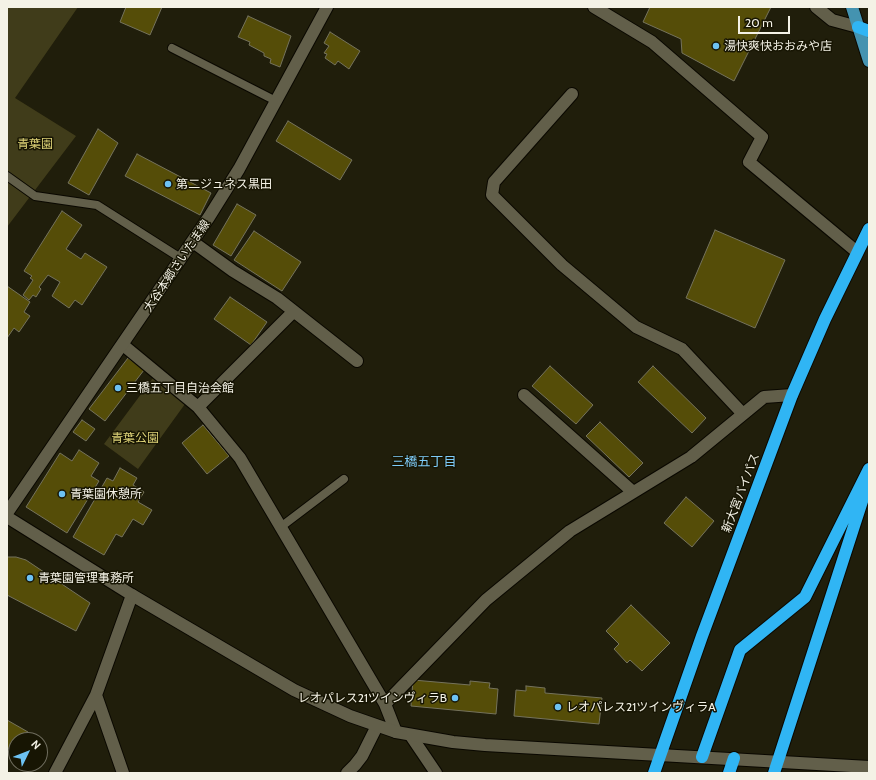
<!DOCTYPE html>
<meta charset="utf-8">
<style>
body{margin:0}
#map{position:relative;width:876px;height:780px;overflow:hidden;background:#201e0b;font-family:Cabin,sans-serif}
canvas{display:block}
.frame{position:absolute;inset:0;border:8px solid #f4f2e6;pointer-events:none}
.north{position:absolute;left:8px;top:732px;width:40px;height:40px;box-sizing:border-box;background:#171503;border:1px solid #6f6d5e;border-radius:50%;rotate:47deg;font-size:11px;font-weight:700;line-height:16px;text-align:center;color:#f4f2e6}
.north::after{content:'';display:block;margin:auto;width:14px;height:18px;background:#6dc2f3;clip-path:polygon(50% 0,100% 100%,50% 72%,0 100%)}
.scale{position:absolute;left:738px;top:16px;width:52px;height:18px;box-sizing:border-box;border:2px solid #f4f2e6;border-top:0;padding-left:5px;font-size:12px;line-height:14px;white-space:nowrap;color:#f4f2e6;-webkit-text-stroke:3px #171503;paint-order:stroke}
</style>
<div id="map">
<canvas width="876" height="780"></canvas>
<div class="frame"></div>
<div class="north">N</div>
<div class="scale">20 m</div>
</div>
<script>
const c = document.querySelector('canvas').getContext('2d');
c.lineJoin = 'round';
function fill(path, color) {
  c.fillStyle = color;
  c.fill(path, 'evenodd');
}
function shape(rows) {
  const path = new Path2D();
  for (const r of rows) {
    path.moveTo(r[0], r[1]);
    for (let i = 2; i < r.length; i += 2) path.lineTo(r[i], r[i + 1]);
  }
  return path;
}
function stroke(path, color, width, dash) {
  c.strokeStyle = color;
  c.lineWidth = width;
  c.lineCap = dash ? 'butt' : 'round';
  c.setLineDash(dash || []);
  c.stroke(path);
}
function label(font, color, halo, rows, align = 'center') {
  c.font = font + ' Cabin,"Noto Sans JP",sans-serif';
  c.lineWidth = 3;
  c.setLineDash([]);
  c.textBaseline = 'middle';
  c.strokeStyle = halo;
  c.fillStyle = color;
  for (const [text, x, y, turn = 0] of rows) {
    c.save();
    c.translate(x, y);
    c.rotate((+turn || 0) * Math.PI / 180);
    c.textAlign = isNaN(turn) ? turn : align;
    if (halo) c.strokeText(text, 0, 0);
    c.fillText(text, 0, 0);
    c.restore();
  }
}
fill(shape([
 [7,7,78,7,15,98,76,136,7,227],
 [153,378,185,404,138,469,104,444]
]), '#403c1a');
const building = shape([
 [126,7,162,7,150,35,120,22,126,7],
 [650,7,771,7,734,81,682,53,681,39,643,22,650,7],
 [248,16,291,36,280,67,270,63,271,59,264,56,264,53,249,45,250,42,238,37,248,16],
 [330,32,360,51,349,69,338,61,335,65,325,58,327,54,324,53,329,46,324,43,330,32],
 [288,121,352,160,340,180,276,141,288,121],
 [98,129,118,143,89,195,68,183,98,129],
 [137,154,211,193,200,215,125,176,137,154],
 [237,204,256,215,231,256,213,245,237,204],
 [62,211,82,225,66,249,81,259,85,253,107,267,82,305,75,300,69,308,52,296,60,282,48,275,39,287,41,289,36,297,33,295,29,300,23,295,33,280,30,278,32,276,24,271,62,211],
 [715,230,785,260,755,328,686,298,715,230],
 [254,231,301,262,282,291,234,260,254,231],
 [7,286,30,302,24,312,30,316,19,332,14,328,7,338,7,286],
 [230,297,267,322,251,345,214,319,230,297],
 [128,358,144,370,105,421,89,409,128,358],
 [550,366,593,405,576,424,532,386,550,366],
 [653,366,706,418,692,433,638,382,653,366],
 [82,420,95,429,86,441,73,432,82,420],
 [600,422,643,463,629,477,586,436,600,422],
 [203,425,229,456,207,474,182,443,203,425],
 [79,450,99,463,91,476,99,481,67,533,26,507,60,453,72,461,79,450],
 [120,468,137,478,133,485,144,492,138,502,152,510,143,525,133,519,122,537,116,534,104,555,73,537,107,478,113,481,120,468],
 [686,497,714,521,692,547,664,523,686,497],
 [7,557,16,557,26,560,90,603,76,631,7,595,7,557],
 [631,605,670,643,642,671,630,660,627,663,614,649,619,644,606,631,631,605],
 [413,680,470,685,470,681,490,683,489,688,498,689,496,714,411,706,413,680],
 [526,686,545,688,545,693,602,698,599,724,514,716,516,690,526,691,526,686],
 [7,720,28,732,23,740,14,740,7,751,7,720]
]);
fill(building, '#554d08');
stroke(building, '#75735d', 1);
const lane = shape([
 [172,48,276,101],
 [7,176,35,196,97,205,182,259],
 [282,526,344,479]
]);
const street = shape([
 [594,7,652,42,762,137,749,162,857,252],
 [816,7,832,20,858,27],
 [572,94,494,182,492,195,562,265,636,327,682,349,743,414],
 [193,242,233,271,277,298,357,361],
 [123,345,198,407,240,458,385,704,396,732],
 [524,395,633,492],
 [198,407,293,312],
 [385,704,486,600,570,531,691,457,764,397,792,395],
 [411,736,436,773],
 [55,773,96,695],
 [123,773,96,695,132,595],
 [347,773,355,765,362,756,377,726]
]);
const secondary = shape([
 [7,513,209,217,239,169,327,7],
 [7,517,132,595,294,690,350,716,396,732,453,742,485,745,869,767]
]);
const primary = shape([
 [852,7,869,61]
]);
const highway = shape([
 [858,27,869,31],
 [702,757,740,650,805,597,869,469],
 [654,773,702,636,792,395,825,319,869,229],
 [729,773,734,758],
 [774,773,866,489]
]);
stroke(lane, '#0a0800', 10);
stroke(street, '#0a0800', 14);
stroke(secondary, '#0a0800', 14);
stroke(primary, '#0a0800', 14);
stroke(highway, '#0a0800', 14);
stroke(lane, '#625f4a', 8);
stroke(street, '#625f4a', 12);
stroke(secondary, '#625f4a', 12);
stroke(primary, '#4493b0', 12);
stroke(highway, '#30b5f4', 12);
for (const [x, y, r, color] of [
 [716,46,4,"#6dc2f3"],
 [168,184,4,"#6dc2f3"],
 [118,388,4,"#6dc2f3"],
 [62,494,4,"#6dc2f3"],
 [30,578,4,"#6dc2f3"],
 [455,698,4,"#6dc2f3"],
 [558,707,4,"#6dc2f3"]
]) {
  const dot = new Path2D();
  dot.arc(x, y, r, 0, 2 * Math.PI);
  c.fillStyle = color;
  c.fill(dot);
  stroke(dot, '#171503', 1.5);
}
label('12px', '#f4f2e6', '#171503', [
 ["湯快爽快おおみや店",724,46],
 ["第二ジュネス黒田",176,184],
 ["三橋五丁目自治会館",126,388],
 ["青葉園休憩所",70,494],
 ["青葉園管理事務所",38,578],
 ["レオパレス21ツインヴィラB",447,698,"right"],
 ["レオパレス21ツインヴィラA",566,707]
], 'left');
label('12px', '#ddd277', '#171503', [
 ["青葉園",35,144],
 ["青葉公園",135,438]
]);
label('12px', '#f4f2e6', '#171503', [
 ["大谷本郷さいたま線",177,266,-56],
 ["新大宮バイパス",741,493,-69]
]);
label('13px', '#7eccf9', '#171503', [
 ["三橋五丁目",424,462]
]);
</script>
